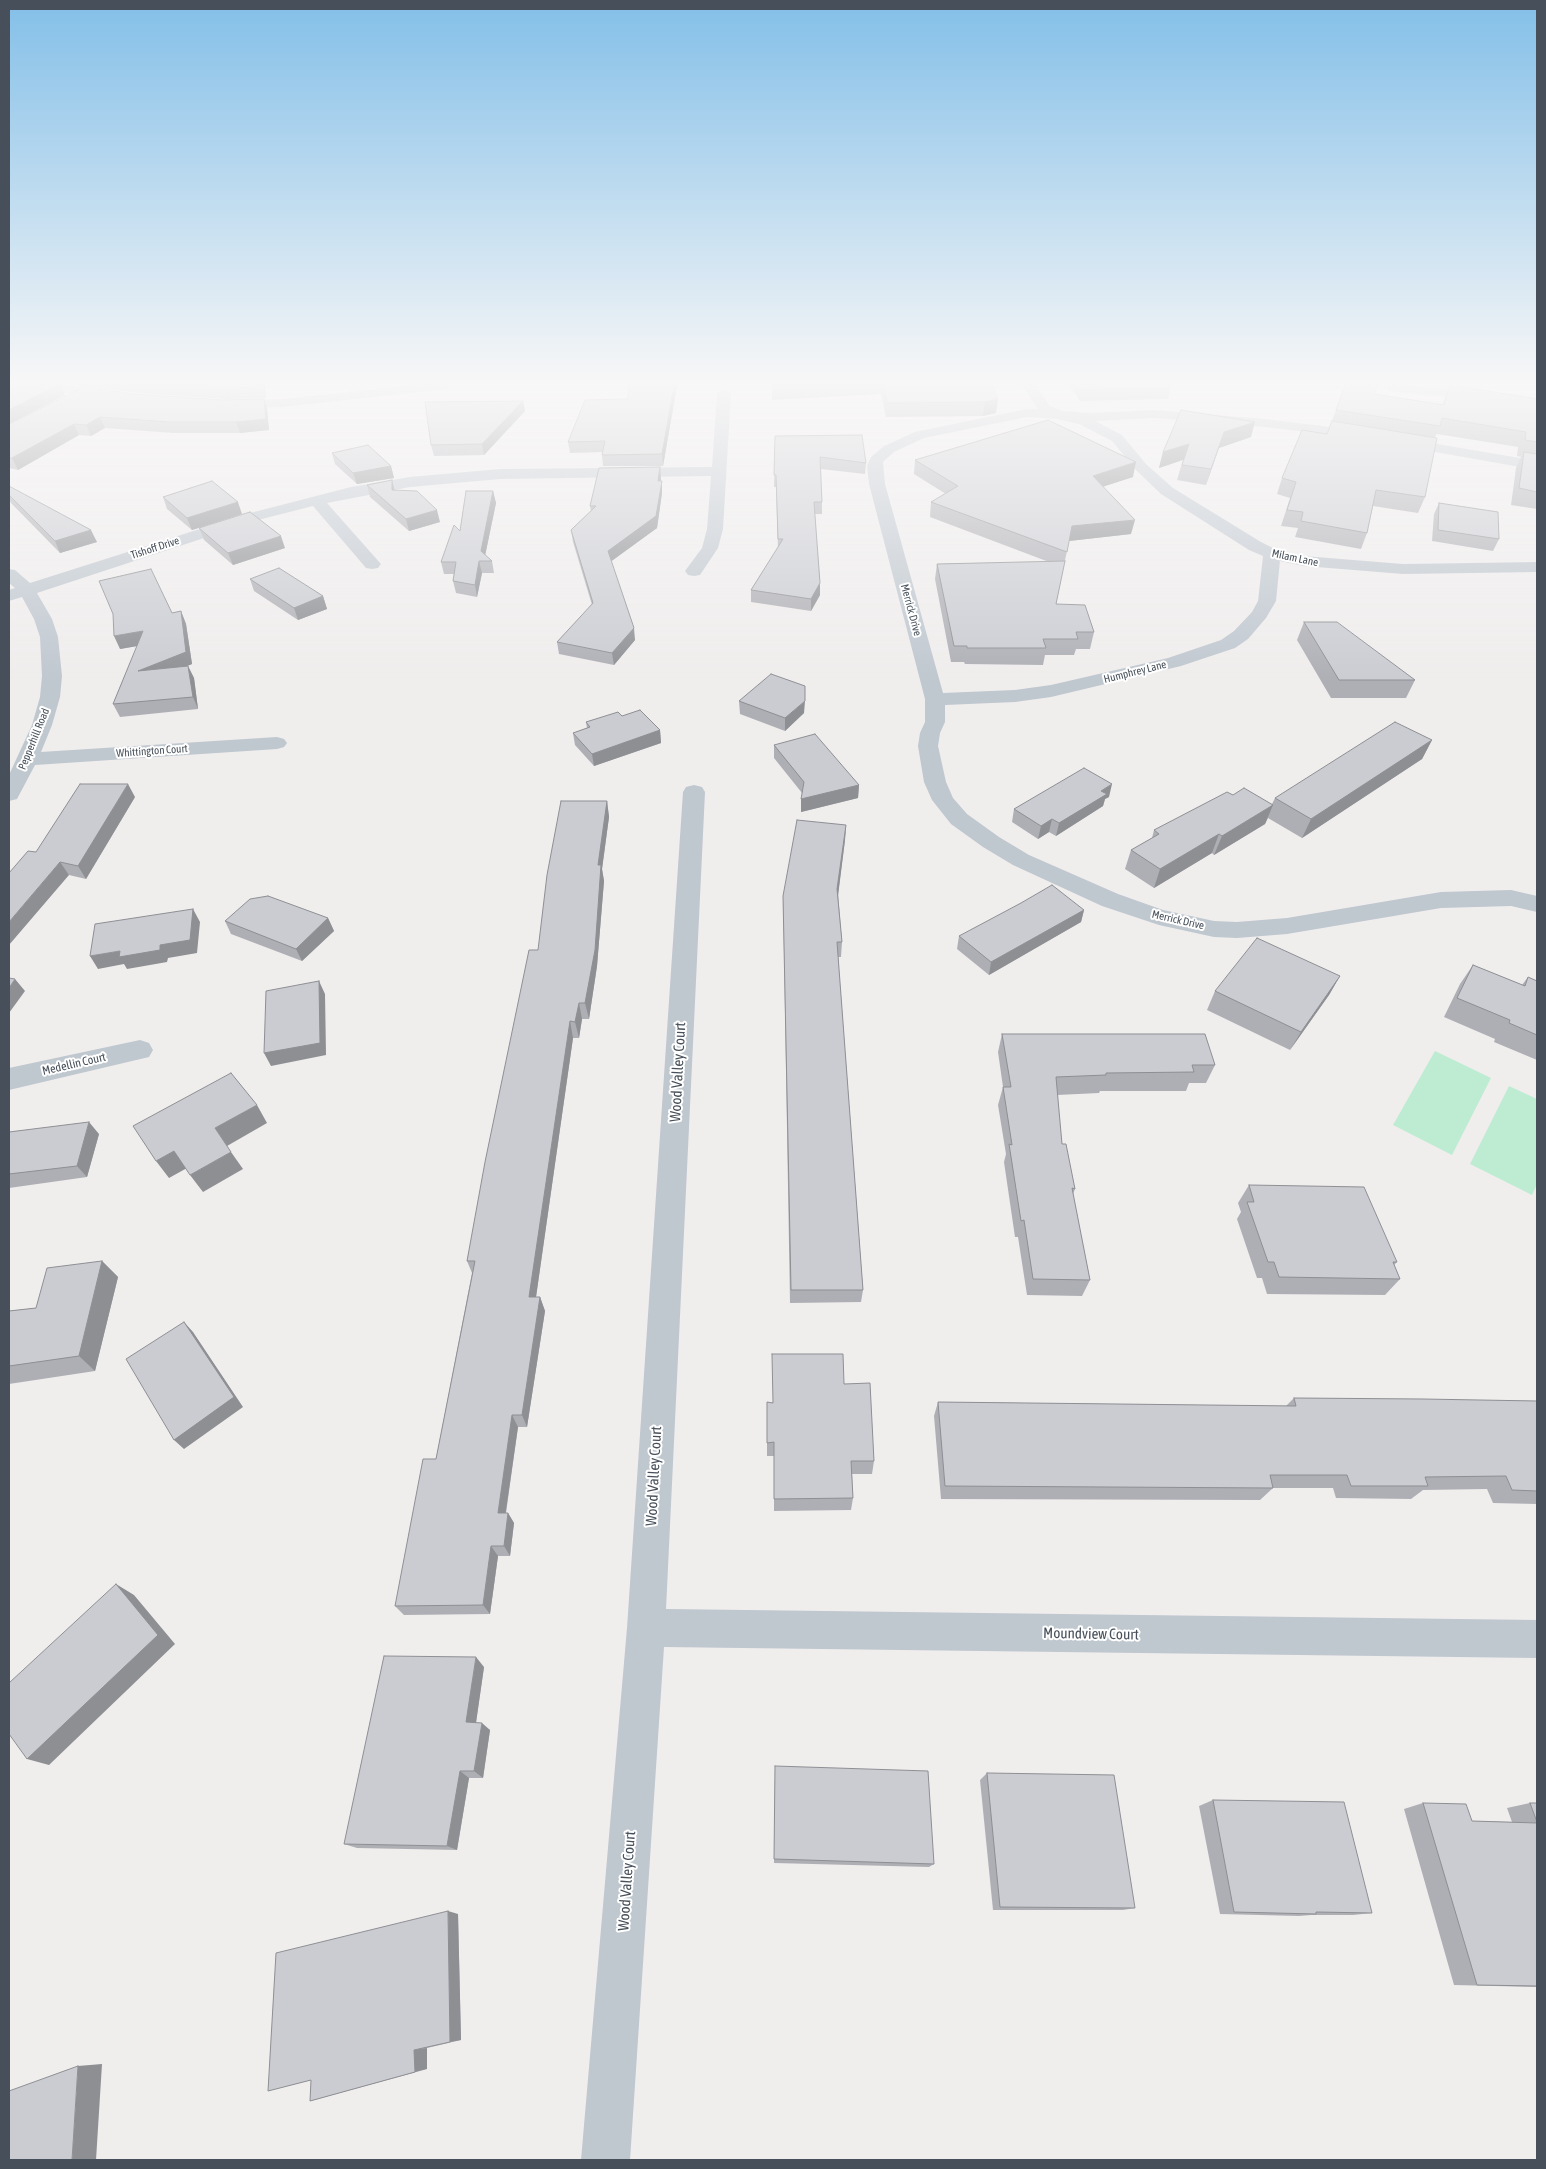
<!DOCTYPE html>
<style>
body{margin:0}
#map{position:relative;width:1546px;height:2169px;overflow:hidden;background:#f0eded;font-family:"Asap Condensed",sans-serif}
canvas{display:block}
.frame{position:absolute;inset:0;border:10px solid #47505a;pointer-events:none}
</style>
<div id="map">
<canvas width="1546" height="2169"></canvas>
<div class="frame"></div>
</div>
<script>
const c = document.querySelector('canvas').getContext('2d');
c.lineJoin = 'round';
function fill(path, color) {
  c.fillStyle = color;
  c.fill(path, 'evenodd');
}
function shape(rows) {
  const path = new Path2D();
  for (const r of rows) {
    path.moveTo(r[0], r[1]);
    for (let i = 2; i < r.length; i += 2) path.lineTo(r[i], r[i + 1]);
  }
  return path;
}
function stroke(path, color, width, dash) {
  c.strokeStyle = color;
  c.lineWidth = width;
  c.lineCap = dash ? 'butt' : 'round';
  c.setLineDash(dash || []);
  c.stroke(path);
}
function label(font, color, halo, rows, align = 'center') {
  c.font = font + ' "Asap Condensed",sans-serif';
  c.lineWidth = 4;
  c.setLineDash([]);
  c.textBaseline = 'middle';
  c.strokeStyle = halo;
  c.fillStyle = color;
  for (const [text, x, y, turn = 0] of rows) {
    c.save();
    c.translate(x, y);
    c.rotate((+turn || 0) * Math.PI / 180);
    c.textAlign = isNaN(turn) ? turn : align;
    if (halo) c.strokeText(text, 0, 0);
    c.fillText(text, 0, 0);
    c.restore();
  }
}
fill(shape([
 [1435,1051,1491,1078,1452,1155,1393,1125],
 [1509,1086,1537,1099,1537,1184,1532,1195,1470,1164]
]), '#bdecd2');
fill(shape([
 [9,380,27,380,114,392,121,396,114,400,9,385,9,380],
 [1019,380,1032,380,1050,406,1062,411,1092,413,1154,410,1265,419,1356,430,1537,461,1537,470,1356,438,1265,427,1154,418,1095,421,1122,435,1146,464,1173,488,1261,542,1277,550,1304,556,1403,564,1537,562,1537,572,1403,574,1304,566,1280,561,1276,601,1266,618,1248,639,1235,648,1181,666,1051,697,1015,702,945,705,945,722,940,733,938,746,946,782,953,798,967,814,999,837,1029,855,1118,894,1163,910,1214,921,1237,922,1287,918,1441,892,1511,890,1537,896,1537,912,1511,906,1441,908,1287,934,1237,938,1214,937,1159,925,1102,906,1013,865,983,847,951,824,932,800,924,782,918,746,920,733,925,722,925,699,869,484,867,466,871,457,884,446,915,432,1027,409,1038,409,1019,380],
 [1027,417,1057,419,1079,424,1112,441,1136,470,1161,494,1249,550,1263,556,1258,601,1252,612,1234,631,1221,640,1168,658,1051,685,1015,690,943,693,885,484,883,462,894,452,924,438,1027,417],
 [442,382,449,386,447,389,283,407,229,409,222,405,229,401,283,399,442,382],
 [1393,384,1537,398,1537,406,1388,391,1386,388,1388,385,1393,384],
 [724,389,731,393,723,529,718,548,700,575,694,576,688,575,685,571,702,548,707,529,711,476,500,479,410,487,327,503,381,564,378,568,372,569,366,568,313,506,262,519,37,593,52,619,58,637,62,676,60,697,52,725,41,752,277,737,284,739,287,743,284,747,277,749,35,765,17,799,9,801,9,775,32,725,40,697,42,676,40,637,34,619,22,597,9,601,9,590,15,588,9,583,9,569,15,570,30,583,250,513,351,487,410,477,500,469,712,467,717,393,724,389],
 [694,785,702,787,705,792,666,1609,1537,1620,1537,1658,664,1647,630,2160,581,2160,627,1628,683,792,686,787,694,785],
 [140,1040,149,1043,153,1050,149,1057,9,1090,9,1068,140,1040]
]), '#bfc7cf');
fill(shape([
 [9,380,65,395,10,423,133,394,223,400,264,399,267,409,269,430,240,433,173,433,105,428,91,436,79,435,18,470,9,468],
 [39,380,264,380,266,398,227,399,138,393],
 [629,380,678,380,663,466,603,466,602,455,603,452,570,453,568,442,628,399],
 [772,380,990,380,996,413,983,416,886,417,881,394,772,400],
 [1066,380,1171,380,1170,388,1168,399,1080,401],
 [1347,380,1374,394,1442,405,1450,385,1537,399,1537,509,1511,505,1516,468,1521,457,1517,456,1518,447,1437,434,1435,437,1425,497,1418,513,1373,506,1367,533,1361,549,1295,537,1298,528,1281,526,1290,498,1277,494,1282,478,1327,434],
 [523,401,525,411,484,455,434,456,431,445],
 [775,436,866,463,865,474,821,469,822,502,822,514,815,514,820,595,811,611,751,602,751,590,778,549,776,487,774,487],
 [1251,437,1219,448,1206,485,1177,480,1183,460,1159,468,1163,452],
 [332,453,391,466,394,478,357,484,335,464],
 [915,460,1133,477,1103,486,1131,534,1069,541,1056,604,1094,632,1090,649,1076,649,1074,655,1045,655,1043,665,965,664,964,662,951,662,935,579,937,564,1049,562,930,517,931,502,946,494,914,474],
 [660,467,661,481,662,481,662,493,657,528,611,561,635,640,614,665,559,654,557,642,592,605,573,542,571,530,591,511,590,506],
 [367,485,395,490,440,522,409,531,370,497],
 [9,487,97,542,60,553,11,503,9,499],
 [493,491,496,503,485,555,492,561,494,573,482,573,477,597,456,593,453,581,454,574,444,574,441,562,460,531],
 [163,497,242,514,192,530,167,509],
 [1439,503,1499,539,1493,551,1432,541,1434,514],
 [199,528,285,548,233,565,204,540],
 [250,579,323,596,327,609,298,620,254,591],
 [181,611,186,624,192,664,187,666,188,666,194,678,198,709,120,717,113,704,137,646,120,649,172,613],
 [1304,622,1415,680,1406,698,1331,698,1297,640],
 [739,701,804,713,785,731,740,714],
 [622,716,660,730,661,743,594,766,575,745,573,733,587,728,586,722],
 [1432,740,1422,759,1302,838,1268,818,1265,824,1214,855,1212,853,1154,888,1125,869,1131,850,1152,838,1154,830,1233,795,1272,804,1275,798],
 [774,745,859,785,858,798,801,812,802,793,774,758],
 [135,797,86,879,69,875,36,852],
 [1109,797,1105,799,1103,806,1056,836,1049,832,1038,839,1012,822,1014,809],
 [607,801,609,817,602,869,604,881,597,966,589,1019,582,1019,579,1038,573,1038,536,1297,540,1297,545,1311,527,1427,518,1427,506,1513,508,1513,514,1523,510,1556,498,1556,490,1614,404,1615,395,1606,436,1459,472,1273,467,1261,538,950],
 [846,825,845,840,838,894,842,942,841,957,838,957,863,1290,861,1302,790,1303,783,896],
 [1084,910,1081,922,989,975,957,949,959,936],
 [328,918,334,931,302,961,231,934,225,921],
 [1473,965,1522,985,1528,977,1537,981,1537,1060,1494,1042,1495,1039,1444,1017,1460,984],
 [1340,976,1329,995,1290,1050,1207,1010,1215,991],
 [1002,1034,1215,1065,1206,1083,1189,1083,1186,1091,1100,1091,1099,1093,1057,1095,1062,1144,1075,1189,1073,1194,1090,1280,1082,1296,1027,1295,1018,1237,1015,1237,1004,1162,1006,1154,998,1105,1003,1087,998,1052],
 [9,1132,99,1134,87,1177,9,1188],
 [1249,1185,1397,1262,1394,1265,1400,1279,1385,1295,1267,1294,1262,1278,1257,1278,1237,1219,1241,1212,1238,1203],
 [102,1261,118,1277,95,1371,9,1384,9,1311,36,1308],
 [844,1384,874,1461,872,1474,852,1474,853,1498,851,1510,774,1511,774,1456,767,1456,767,1402,773,1403],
 [1294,1398,1537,1401,1537,1504,1493,1503,1487,1489,1423,1490,1411,1499,1336,1498,1333,1488,1273,1488,1260,1500,941,1499,934,1416,938,1402,1286,1406],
 [484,1667,476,1722,490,1730,483,1778,469,1778,457,1850,357,1848,344,1844],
 [775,1766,934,1864,929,1867,774,1863],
 [987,1773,1135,1908,1123,1910,993,1910,980,1780],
 [1213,1800,1372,1913,1353,1915,1311,1915,1299,1916,1220,1914,1199,1806],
 [1423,1803,1472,1821,1512,1822,1507,1808,1530,1803,1537,1803,1537,1987,1454,1985,1404,1809],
 [458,1914,461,2040,427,2048,427,2069,311,2080,268,2091]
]), '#aeafb5');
fill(shape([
 [262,380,264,380,266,398,263,387],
 [675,380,678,380,663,466,662,454],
 [60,384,65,395,9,424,9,410],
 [264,399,267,409,269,430,240,433,236,422],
 [998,399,996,413,983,416,985,402],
 [523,401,525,411,484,455,482,444],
 [100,417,105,428,91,436,86,425],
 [1255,422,1251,437,1219,448,1206,485,1211,469,1224,432],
 [74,424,79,435,18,470,12,458],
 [1189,444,1185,459,1159,468,1163,452],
 [1136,462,1133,477,1090,491,1093,476],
 [391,466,394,478,357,484,353,473],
 [660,467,661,479,659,493,658,481],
 [392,480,395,492,392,490],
 [662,481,662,493,657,528,609,563,608,551],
 [493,491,496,503,484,561,481,551],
 [238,502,242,514,192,530,187,518],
 [437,510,440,522,409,531,406,519],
 [1135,520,1131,534,1069,541,1064,567,1072,526],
 [91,530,97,542,60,553,55,541],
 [281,536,285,548,233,565,228,553],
 [479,561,482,573,477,597,475,585],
 [820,583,820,595,811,611,811,599],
 [323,596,327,609,298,620,294,608],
 [181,611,186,624,192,664,144,684,138,671],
 [634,628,635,640,614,665,612,653],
 [143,631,149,644,120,649,114,636],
 [188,666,194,678,198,709,193,697],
 [805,701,804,713,785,731,785,718],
 [660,730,661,743,594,766,592,754],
 [1432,740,1422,759,1302,838,1311,819],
 [128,784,135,797,86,879,78,866],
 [1112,784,1109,797,1105,799,1103,806,1056,836,1059,823,1101,791],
 [859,785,858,798,801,812,801,799],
 [607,801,609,817,602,869,604,881,597,966,589,1019,585,1003,598,865],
 [1273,805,1265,824,1214,855,1222,836],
 [1052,819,1049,832,1038,839,1041,826],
 [846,825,845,840,837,904,837,889],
 [1219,834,1212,853,1154,888,1160,869],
 [60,862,69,875,9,945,9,922],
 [193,909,200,922,197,953,168,958,167,962,127,969,124,964,98,969,90,956,120,951],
 [1084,910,1081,922,989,975,991,962],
 [328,918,334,931,302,961,296,949],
 [1340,976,1329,995,1290,1050,1301,1032],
 [15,979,25,991,9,1013,9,988],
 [319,981,325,994,326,1055,271,1066,264,1053],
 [579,1003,582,1019,579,1038,575,1022],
 [570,1021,573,1038,534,1311,529,1297],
 [257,1105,267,1123,227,1146,215,1128],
 [89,1122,99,1134,87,1177,77,1166],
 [174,1151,187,1168,169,1178,156,1161],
 [231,1152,243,1169,203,1192,190,1175],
 [102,1261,118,1277,95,1371,79,1356],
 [540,1297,545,1311,527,1427,522,1415],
 [184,1322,193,1332,243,1407,184,1449,174,1440],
 [512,1415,518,1427,504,1524,498,1513],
 [508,1513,514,1523,510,1556,504,1546],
 [491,1546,498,1556,490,1614,483,1605],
 [116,1584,134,1595,175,1644,49,1765,27,1759],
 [476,1657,484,1667,475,1730,466,1722],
 [482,1723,490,1730,483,1778,474,1771],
 [460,1771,469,1778,457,1850,447,1846],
 [448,1911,458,1914,461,2040,450,2042],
 [427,2048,427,2069,310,2101,414,2050],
 [102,2064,96,2160,72,2160,78,2066]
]), '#8d8f93');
const building = shape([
 [9,380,27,380,60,384,9,410,9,380],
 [113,380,262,380,263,387,223,388,134,382,113,380],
 [629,380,675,380,662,454,602,455,605,441,568,442,585,400,628,399,629,380],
 [772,380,990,380,998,399,985,402,887,403,882,380,772,386,772,380],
 [1075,380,1171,380,1170,388,1082,390,1075,380],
 [1347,380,1370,380,1379,381,1374,394,1444,405,1450,385,1537,399,1537,442,1525,440,1526,432,1442,418,1440,426,1336,410,1347,380],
 [84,387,133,394,223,400,264,399,266,419,236,422,169,422,100,417,86,425,74,424,12,458,9,458,9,424,84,387],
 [523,401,482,444,431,445,425,402,523,401],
 [1181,410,1255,422,1224,432,1211,469,1182,465,1189,444,1163,452,1181,410],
 [1048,420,1136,462,1093,476,1135,520,1072,526,1067,552,931,502,958,486,915,460,1048,420],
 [1332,421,1437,438,1425,497,1376,490,1367,533,1301,521,1303,512,1287,510,1296,482,1282,478,1302,430,1327,434,1332,421],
 [862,435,866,463,820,457,822,502,814,502,820,583,811,599,751,590,783,539,778,539,776,475,774,475,775,436,862,435],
 [368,445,391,466,353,473,332,453,368,445],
 [1524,452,1537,454,1537,492,1519,488,1524,452],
 [660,467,658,481,662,481,656,516,608,551,634,628,612,653,557,642,593,603,571,530,596,506,590,506,599,468,660,467],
 [392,480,392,490,417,491,437,510,406,519,367,485,392,480],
 [212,481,238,502,187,518,163,497,212,481],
 [9,486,91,530,55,541,9,495,9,486],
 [466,491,493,491,481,551,492,561,479,561,475,585,453,581,456,562,441,562,454,525,460,531,466,491],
 [1439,503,1498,512,1499,539,1438,530,1439,503],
 [250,512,281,536,228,553,199,528,250,512],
 [1065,561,1056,604,1085,605,1094,632,1076,632,1078,639,1043,639,1046,648,967,648,967,646,954,646,937,564,1065,561],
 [279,568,323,596,294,608,250,579,279,568],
 [151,569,172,613,181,611,186,652,138,671,188,666,193,697,113,704,143,631,114,636,113,614,99,581,151,569],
 [1304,622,1337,622,1415,680,1339,680,1304,622],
 [771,674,805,686,805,701,785,718,739,701,771,674],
 [640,710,660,730,592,754,573,733,590,727,586,722,618,712,622,716,640,710],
 [1395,722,1432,740,1311,819,1275,798,1395,722],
 [815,734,859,785,801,799,804,782,774,745,815,734],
 [1084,768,1112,784,1101,791,1107,794,1059,823,1052,819,1041,826,1014,809,1084,768],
 [80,784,128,784,78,866,60,862,9,922,9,873,28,851,36,852,80,784],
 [1244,788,1273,805,1222,836,1219,834,1160,869,1131,850,1159,834,1154,830,1227,792,1233,795,1244,788],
 [561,801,607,801,598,865,601,865,595,950,585,1003,579,1003,575,1022,570,1021,529,1297,540,1297,522,1415,512,1415,498,1513,508,1513,504,1546,491,1546,483,1605,395,1606,423,1459,436,1459,475,1261,467,1261,485,1162,529,950,538,950,547,875,561,801],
 [797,820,846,825,837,889,842,942,837,942,863,1290,791,1290,783,896,797,820],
 [1052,885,1084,910,991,962,959,936,1021,903,1052,885],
 [268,896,328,918,296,949,225,921,250,899,268,896],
 [193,909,190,940,160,945,160,950,119,957,120,951,90,956,95,924,193,909],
 [1257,938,1340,976,1301,1032,1215,991,1257,938],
 [1473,965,1525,986,1528,977,1537,981,1537,1035,1509,1023,1510,1020,1457,998,1473,965],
 [9,978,15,979,9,988,9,978],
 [319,981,320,1043,264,1053,266,991,319,981],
 [1002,1034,1205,1034,1215,1065,1192,1065,1194,1072,1106,1073,1106,1075,1056,1077,1062,1144,1066,1144,1075,1189,1072,1188,1090,1280,1033,1279,1024,1220,1021,1221,1009,1144,1012,1145,1003,1087,1011,1087,1002,1034],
 [231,1073,257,1105,215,1128,231,1152,190,1175,174,1151,156,1161,133,1126,231,1073],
 [89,1122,77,1166,9,1174,9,1132,89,1122],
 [1249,1185,1364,1187,1397,1262,1393,1262,1400,1279,1279,1277,1274,1262,1268,1262,1247,1202,1254,1202,1249,1185],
 [102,1261,79,1356,9,1366,9,1311,36,1308,47,1268,102,1261],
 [184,1322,234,1397,174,1440,126,1359,184,1322],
 [772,1354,843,1354,844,1384,870,1383,874,1461,851,1461,853,1498,774,1499,774,1442,767,1443,767,1402,773,1403,772,1354],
 [1294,1398,1423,1399,1537,1401,1537,1491,1512,1490,1506,1476,1425,1477,1428,1486,1351,1486,1347,1475,1270,1475,1273,1488,945,1486,938,1402,1296,1406,1294,1398],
 [116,1584,158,1635,27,1759,9,1734,9,1683,116,1584],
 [384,1656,476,1657,466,1722,482,1723,474,1771,460,1771,447,1846,344,1844,384,1656],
 [775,1766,928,1771,934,1864,774,1859,775,1766],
 [987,1773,1114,1775,1135,1908,1000,1907,987,1773],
 [1213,1800,1344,1802,1372,1913,1316,1912,1316,1914,1234,1912,1213,1800],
 [1423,1803,1466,1804,1472,1821,1537,1823,1537,1986,1477,1985,1423,1803],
 [1530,1803,1537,1803,1537,1822,1530,1803],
 [448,1911,450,2042,414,2050,415,2072,310,2101,311,2080,268,2091,276,1953,448,1911],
 [78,2066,72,2160,9,2160,9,2091,78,2066]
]);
fill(building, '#caccd2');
stroke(building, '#8d8f93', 1);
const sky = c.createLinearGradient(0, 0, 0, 683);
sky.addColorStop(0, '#83bfe8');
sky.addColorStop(0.56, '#f8f7f7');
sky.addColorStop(1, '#f8f7f700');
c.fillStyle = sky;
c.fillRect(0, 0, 1546, 683);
label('11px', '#47505a', '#fff', [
 ["Tishoff Drive",155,548,-18],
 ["Milam Lane",1295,558,12],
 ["Merrick Drive",911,610,75],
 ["Humphrey Lane",1135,672,-14],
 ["Pepperhill Road",34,739,-68],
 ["Whittington Court",152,751,-4],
 ["Merrick Drive",1178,920,13]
]);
label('12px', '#47505a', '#fff', [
 ["Medellin Court",74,1064,-13]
]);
label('15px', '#47505a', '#fff', [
 ["Wood Valley Court",678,1072,-87],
 ["Wood Valley Court",654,1476,-87],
 ["Moundview Court",1091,1634,1],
 ["Wood Valley Court",627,1881,-86]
]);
</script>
